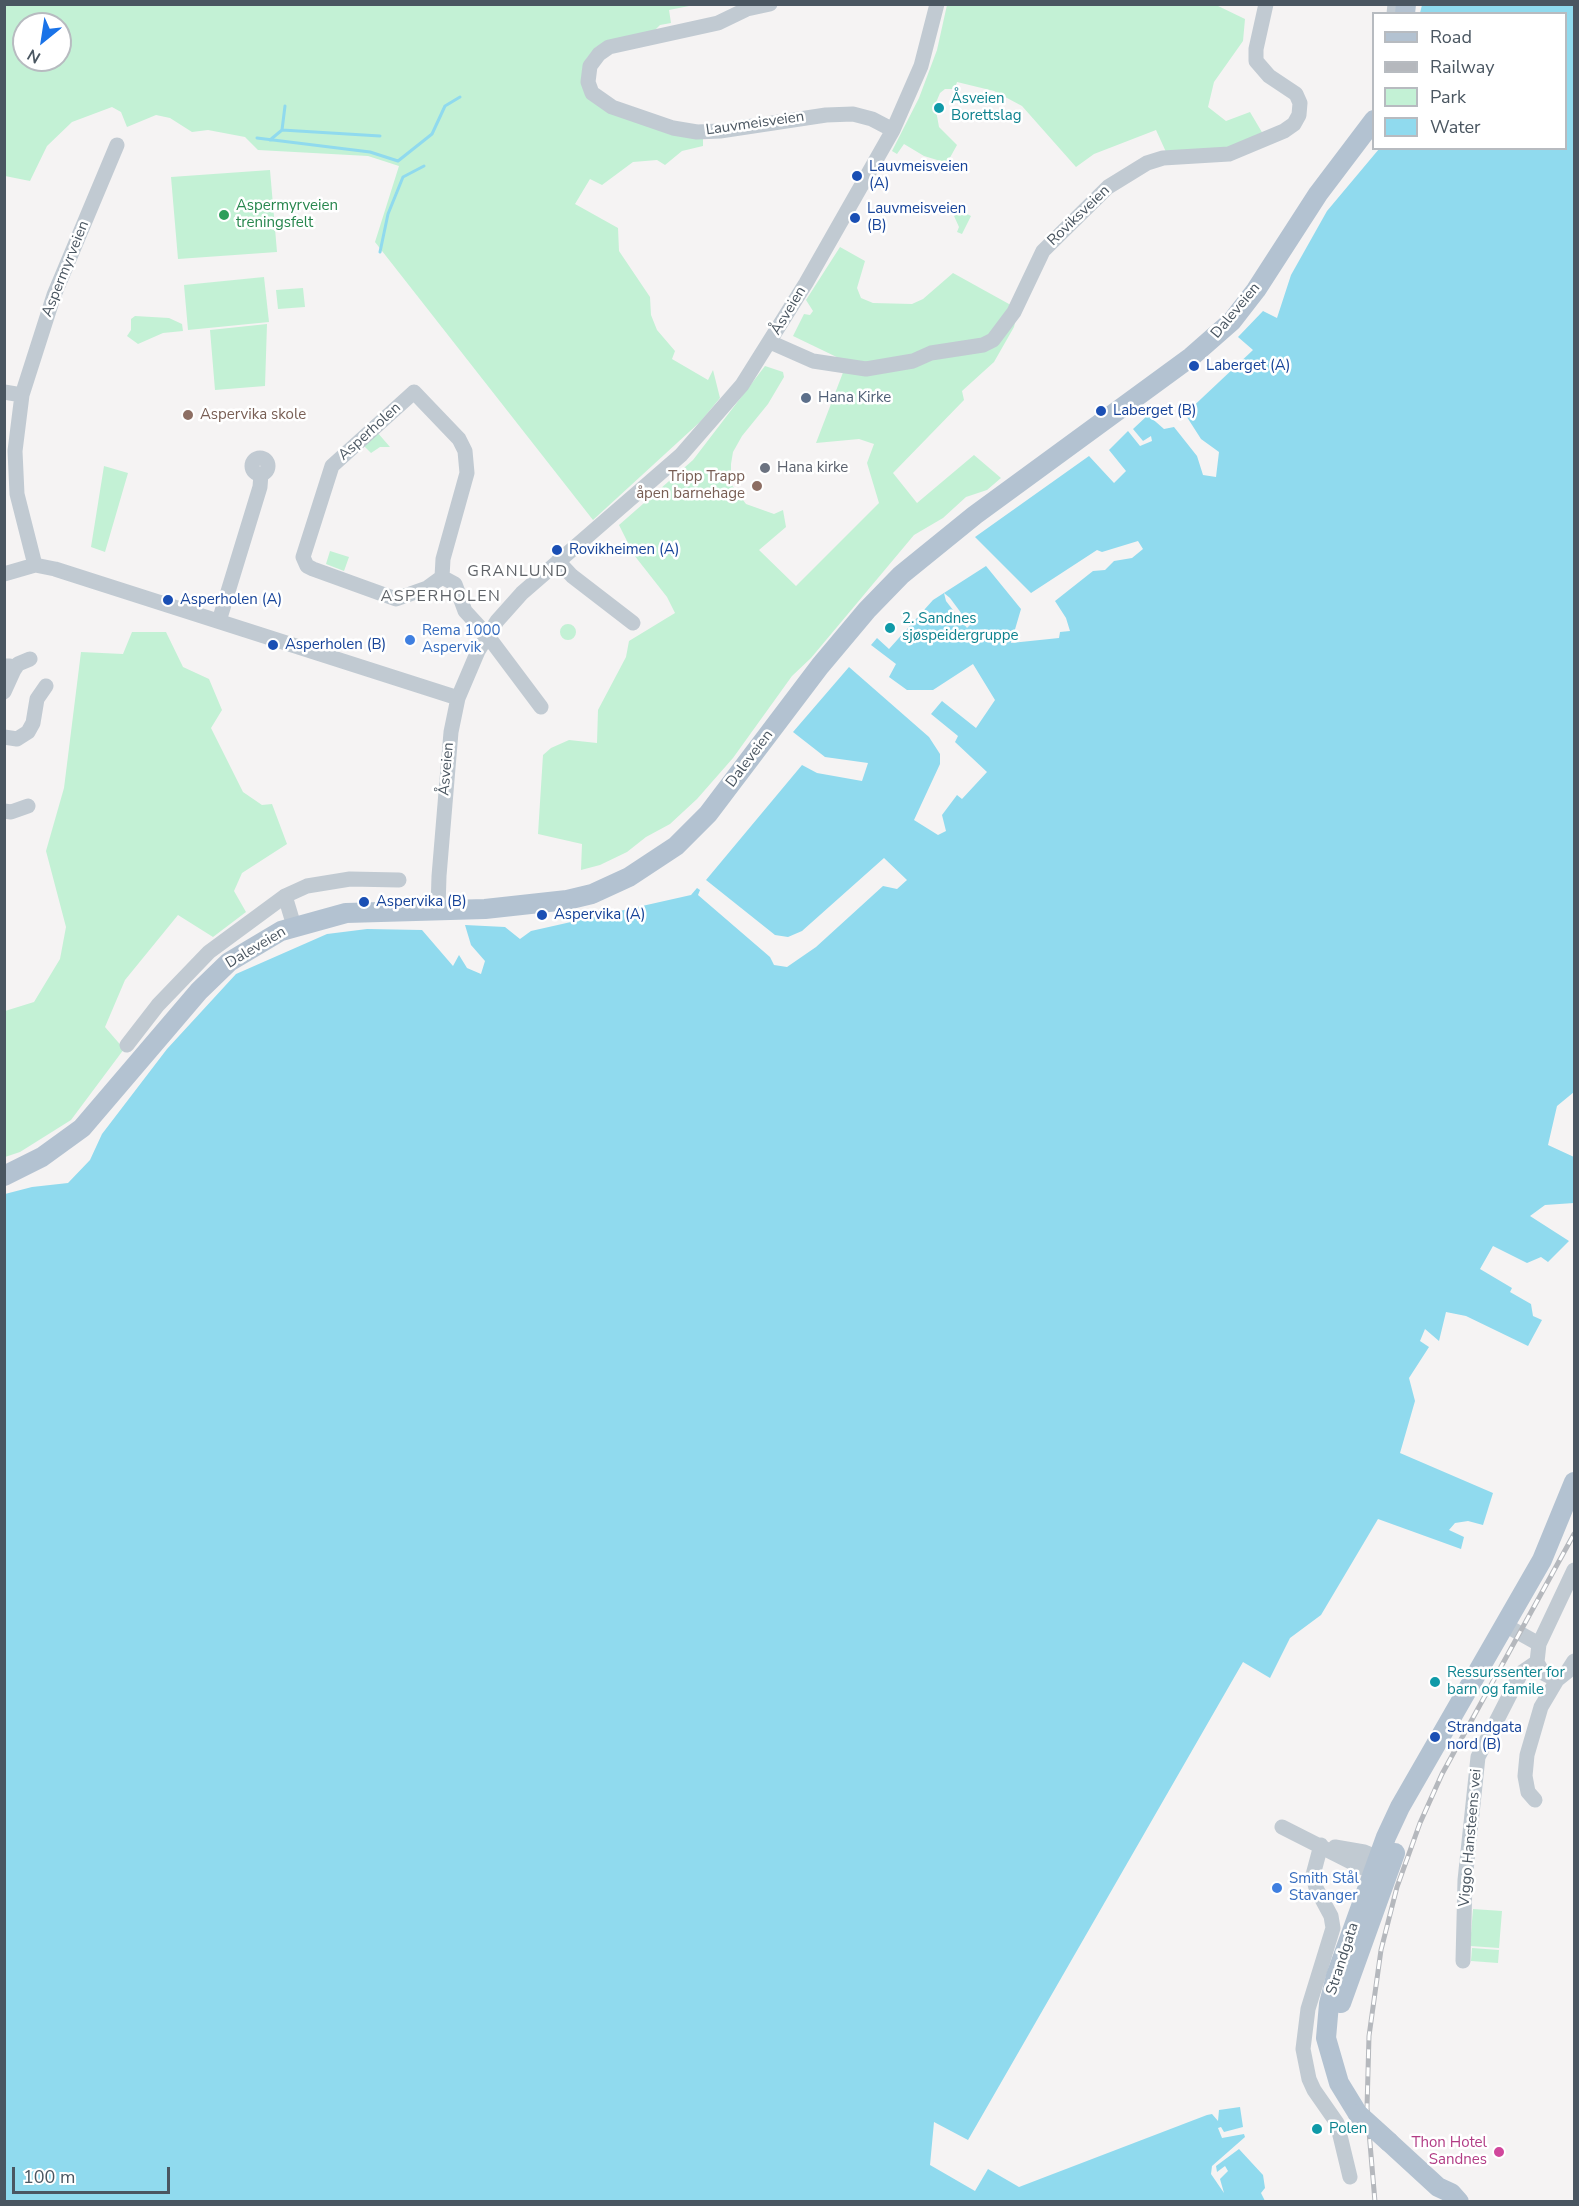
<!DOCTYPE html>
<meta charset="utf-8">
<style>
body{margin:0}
#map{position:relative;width:1579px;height:2206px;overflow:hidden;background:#f5f3f3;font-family:"Nunito Sans",sans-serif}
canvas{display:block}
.frame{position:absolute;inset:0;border:6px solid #4a5661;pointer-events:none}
.legend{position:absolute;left:1372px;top:12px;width:195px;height:138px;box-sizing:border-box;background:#fff;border:2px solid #b7bbc0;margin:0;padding:8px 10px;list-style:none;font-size:18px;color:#4a5661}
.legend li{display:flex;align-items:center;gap:12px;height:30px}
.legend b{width:30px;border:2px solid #b7bbc0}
.north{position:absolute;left:12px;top:12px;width:60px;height:60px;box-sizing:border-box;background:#fff;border:2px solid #b7bbc0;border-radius:50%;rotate:210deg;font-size:16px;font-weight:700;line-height:24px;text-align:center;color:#4a5661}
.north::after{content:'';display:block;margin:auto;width:21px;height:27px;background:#1a73e8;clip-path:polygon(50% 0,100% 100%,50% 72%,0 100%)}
.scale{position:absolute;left:12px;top:2167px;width:158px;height:27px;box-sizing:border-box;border:3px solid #4a5661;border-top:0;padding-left:8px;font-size:18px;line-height:21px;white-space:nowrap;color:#4a5661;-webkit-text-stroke:4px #fff;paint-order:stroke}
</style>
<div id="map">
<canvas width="1579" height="2206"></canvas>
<div class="frame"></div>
<ul class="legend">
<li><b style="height:8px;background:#b3c2d1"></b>Road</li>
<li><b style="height:8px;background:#b5b8bd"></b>Railway</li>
<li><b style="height:16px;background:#c3f1d5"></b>Park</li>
<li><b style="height:16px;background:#90daee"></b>Water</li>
</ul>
<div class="north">N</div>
<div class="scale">100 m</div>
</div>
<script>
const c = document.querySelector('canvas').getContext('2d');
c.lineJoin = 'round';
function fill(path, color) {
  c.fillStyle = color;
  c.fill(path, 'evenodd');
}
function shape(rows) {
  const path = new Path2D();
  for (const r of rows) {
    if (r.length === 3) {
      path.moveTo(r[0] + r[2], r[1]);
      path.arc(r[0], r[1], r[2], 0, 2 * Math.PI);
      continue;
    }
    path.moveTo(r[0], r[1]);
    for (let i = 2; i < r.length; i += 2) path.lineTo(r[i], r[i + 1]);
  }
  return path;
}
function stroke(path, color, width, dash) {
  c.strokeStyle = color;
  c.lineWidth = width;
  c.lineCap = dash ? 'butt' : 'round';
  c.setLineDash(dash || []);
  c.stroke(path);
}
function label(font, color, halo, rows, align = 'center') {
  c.font = font + ' "Nunito Sans",sans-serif';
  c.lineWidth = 5;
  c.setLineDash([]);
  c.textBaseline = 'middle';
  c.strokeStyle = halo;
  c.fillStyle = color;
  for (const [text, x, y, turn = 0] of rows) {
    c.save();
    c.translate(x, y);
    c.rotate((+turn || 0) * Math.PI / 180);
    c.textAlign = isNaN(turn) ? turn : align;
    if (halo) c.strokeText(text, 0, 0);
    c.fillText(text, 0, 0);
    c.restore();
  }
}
fill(shape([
 [4,5,694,5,669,10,671,23,660,25,652,33,596,47,587,58,582,73,585,89,703,138,703,146,682,151,665,165,657,160,633,162,602,185,590,179,575,204,618,228,619,251,650,297,651,315,657,330,675,351,672,359,708,380,713,370,720,398,701,421,593,520,375,242,399,166,368,156,258,150,245,137,208,130,192,132,170,118,156,115,127,127,121,112,112,107,72,122,47,146,30,181,5,176],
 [24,24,60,24,60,60,24,60],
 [947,5,1216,5,1245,19,1243,41,1214,82,1208,107,1226,121,1250,112,1263,134,1235,147,1166,152,1156,130,1094,154,1076,167,1022,106,994,91,957,82,955,89,945,89,940,93,935,105,939,127,957,145,947,163,924,156,904,144,897,154,892,151,919,98,937,50],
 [270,170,277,252,178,259,171,177],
 [957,209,971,216,962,234,957,232,959,227,954,216],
 [840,247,865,261,857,288,861,298,873,303,912,304,923,299,953,273,1018,309,1014,327,994,362,962,391,964,400,893,473,917,503,974,455,1001,478,987,490,966,497,943,518,914,535,811,658,792,676,733,758,697,799,670,824,646,837,627,852,600,865,581,870,582,844,538,834,543,755,551,748,569,740,597,743,598,710,626,657,629,641,675,613,667,597,634,555,619,525,693,460,765,366,783,372,784,377,768,404,742,436,733,452,731,464,731,484,746,504,774,514,783,510,786,527,759,550,796,586,879,503,867,463,874,444,859,439,816,443,847,362,793,336,804,314,810,315,813,311,806,300],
 [264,277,269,322,188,330,184,285],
 [303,288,305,307,278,309,276,290],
 [135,316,169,318,182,324,183,331,163,333,138,344,127,336,131,330,131,319],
 [267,324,265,386,215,390,210,330],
 [377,432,390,447,380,447,371,453,363,445],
 [104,466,128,473,105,552,91,547],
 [330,551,349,557,344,571,326,564],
 [568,632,8],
 [132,632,166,632,183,667,209,679,222,710,211,728,243,792,262,805,272,804,287,844,242,873,234,891,246,912,213,937,178,915,125,980,105,1027,124,1049,71,1120,20,1152,5,1157,5,1011,34,1002,60,959,66,927,46,851,64,788,81,652,123,654],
 [1473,1909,1502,1911,1499,1948,1470,1946],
 [1472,1948,1499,1950,1498,1963,1471,1961]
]), '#c3f1d5');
fill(shape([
 [1422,5,1574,5,1574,1092,1557,1106,1548,1145,1574,1157,1574,1203,1545,1205,1530,1216,1569,1241,1548,1262,1541,1257,1527,1263,1493,1246,1480,1269,1512,1288,1510,1292,1531,1304,1533,1316,1542,1320,1528,1346,1466,1316,1446,1312,1439,1341,1425,1329,1420,1341,1429,1347,1409,1378,1415,1401,1400,1453,1493,1493,1483,1525,1468,1521,1455,1523,1449,1530,1464,1537,1461,1549,1378,1519,1321,1615,1290,1638,1270,1678,1243,1662,968,2140,934,2122,930,2165,975,2191,988,2169,1019,2187,1207,2115,1212,2114,1218,2121,1219,2110,1240,2107,1243,2127,1224,2132,1221,2127,1218,2128,1222,2138,1244,2134,1245,2137,1212,2166,1211,2174,1224,2193,1220,2179,1228,2171,1225,2166,1217,2172,1216,2166,1239,2149,1263,2175,1265,2188,1261,2193,1265,2201,5,2202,5,1194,32,1187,68,1183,90,1160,102,1134,167,1049,236,974,327,934,367,929,422,930,453,966,459,955,467,968,481,974,485,961,471,945,465,925,505,927,520,939,531,931,691,895,697,888,700,890,698,895,770,957,774,965,787,967,816,947,883,886,897,889,907,880,884,858,802,931,788,937,775,935,706,880,802,765,817,773,862,781,868,763,825,757,793,732,849,667,929,737,940,754,940,764,914,820,938,835,946,831,942,815,957,795,962,799,987,772,955,742,958,736,931,714,942,701,976,728,995,700,973,664,933,690,907,690,889,677,896,664,871,645,877,638,889,649,933,600,986,566,1021,609,1011,643,1059,638,1060,632,1070,631,1066,618,1055,601,1093,571,1105,570,1114,561,1132,558,1143,549,1138,541,1102,552,1097,550,1031,593,975,537,1089,456,1114,483,1126,471,1109,450,1128,431,1140,446,1152,441,1151,436,1143,441,1133,429,1148,415,1164,429,1174,427,1197,456,1203,475,1216,477,1219,452,1201,439,1185,414,1253,350,1238,337,1263,311,1277,318,1291,275,1327,211,1379,149,1566,148,1566,14,1420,13]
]), '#90daee');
fill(shape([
 [944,593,950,598,970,625,967,628,946,601]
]), '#f5f3f3');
stroke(shape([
 [282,130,380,136],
 [257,138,370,152,398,161,432,134,445,106,460,97],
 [270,140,282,130,285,106],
 [380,252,388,214,403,177,424,166]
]), '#90daee', 3);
stroke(shape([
 [770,4,747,9,718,23,609,47,599,54,590,66,588,82,592,93,612,107,673,128,697,132,720,131,826,115,853,114,872,119,893,130],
 [1394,14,1395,4],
 [770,342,813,361,866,369,913,361,931,353,983,345,993,340,1014,312,1043,251,1108,187,1147,163,1163,158,1229,154,1284,131,1294,124,1299,115,1300,103,1296,94,1269,76,1256,61,1256,49,1266,4],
 [4,392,22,395],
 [414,392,459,439,465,451,467,473,443,559,442,577,427,588,396,599,313,569,307,566,303,557,332,466,414,392],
 [260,466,8],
 [558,561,572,576,633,623],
 [35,565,17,494,15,451,22,395,54,295,117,145],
 [4,574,35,565,55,569,458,698],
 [442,577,455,584,465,611,487,635,541,707],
 [219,621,260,487,261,474],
 [4,666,10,666,14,670,4,692],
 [14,670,18,664,30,659],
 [4,737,17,739,28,732,33,723,37,699,46,686],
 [4,811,11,812,28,806],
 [285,896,294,926],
 [438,909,439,876,451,732,458,698,478,651,497,621,522,593,681,455,742,385,806,283,893,130,921,66,937,4],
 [127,1045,158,1005,209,952,285,896,307,886,350,879,399,880],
 [1505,1625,1539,1644,1537,1662,1543,1673,1557,1680,1567,1672,1574,1661],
 [1539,1644,1574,1570],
 [1535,1800,1528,1792,1525,1776,1527,1755,1541,1707,1557,1680],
 [1282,1827,1359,1866,1373,1872,1382,1871],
 [1321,1845,1313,1875,1316,1888,1331,1916,1333,1928,1308,2009,1303,2049,1309,2079,1314,2090,1337,2123,1350,2177],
 [1335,1847,1364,1852,1378,1858,1385,1865],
 [1463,1961,1465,1880,1478,1757,1521,1673,1537,1662]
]), '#c1cad2', 15);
stroke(shape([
 [1405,14,1406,4],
 [4,1176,42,1157,82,1128,199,991,229,962,281,931,346,913,485,909,567,900,592,894,629,877,676,846,708,814,820,666,867,610,901,575,975,515,1191,357,1232,321,1256,290,1318,194,1374,120],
 [1341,2003,1395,1853],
 [1358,2114,1339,2083,1326,2038,1329,2004,1336,1976,1386,1837,1400,1807,1542,1560,1574,1482],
 [1389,2142,1438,2187,1451,2193,1459,2202]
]), '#b3c2d1', 20);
const rail = shape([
 [1375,2202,1367,2108,1369,2036,1381,1950,1397,1887,1420,1823,1442,1774,1574,1534]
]);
stroke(rail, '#b5b8bd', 5);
stroke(rail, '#fff', 3, [9]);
stroke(shape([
 [1358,2114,1389,2142]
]), '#b3c2d1', 20);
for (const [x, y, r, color] of [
 [939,108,6,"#0f9aa8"],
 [857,176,6,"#1a4fb4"],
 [224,215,6,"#2e9e5b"],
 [855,218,6,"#1a4fb4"],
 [1194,366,6,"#1a4fb4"],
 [806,398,6,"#5c6f8a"],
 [1101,411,6,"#1a4fb4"],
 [188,415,6,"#8d6e63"],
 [765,468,6,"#6b7280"],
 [757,486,6,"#8d6e63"],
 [557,550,6,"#1a4fb4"],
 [168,600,6,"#1a4fb4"],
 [890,628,6,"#0f9aa8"],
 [410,640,6,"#3f7fe0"],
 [273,645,6,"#1a4fb4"],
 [364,902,6,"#1a4fb4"],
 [542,915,6,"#1a4fb4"],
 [1435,1682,6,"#0f9aa8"],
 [1435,1737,6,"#1a4fb4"],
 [1277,1888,6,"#3f7fe0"],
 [1317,2129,6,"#0f9aa8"],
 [1499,2152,6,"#d1479c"]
]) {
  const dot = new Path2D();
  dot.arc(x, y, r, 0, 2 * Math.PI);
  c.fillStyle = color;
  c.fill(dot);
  stroke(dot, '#fff', 2);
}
label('15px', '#0d838f', '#fff', [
 ["Åsveien",951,99],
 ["Borettslag",951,116],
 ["2. Sandnes",902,619],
 ["sjøspeidergruppe",902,636],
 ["Ressurssenter for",1447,1673],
 ["barn og famile",1447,1690],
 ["Polen",1329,2129]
], 'left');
label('15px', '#4a5661', '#fff', [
 ["Lauvmeisveien",755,124,-8],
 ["Roviksveien",1079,216,-44],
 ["Aspermyrveien",66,269,-68],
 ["Åsveien",789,311,-59],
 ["Daleveien",1236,311,-50],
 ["Asperholen",370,432,-42],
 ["Daleveien",750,759,-53],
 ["Åsveien",447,769,-85],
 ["Daleveien",256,948,-31],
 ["Viggo Hansteens vei",1471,1838,-85],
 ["Strandgata",1343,1959,-72]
]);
label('15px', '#164399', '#fff', [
 ["Lauvmeisveien",869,167],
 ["(A)",869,184],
 ["Lauvmeisveien",867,209],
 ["(B)",867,226],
 ["Laberget (A)",1206,366],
 ["Laberget (B)",1113,411],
 ["Rovikheimen (A)",569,550],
 ["Asperholen (A)",180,600],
 ["Asperholen (B)",285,645],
 ["Aspervika (B)",376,902],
 ["Aspervika (A)",554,915],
 ["Strandgata",1447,1728],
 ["nord (B)",1447,1745]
], 'left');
label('15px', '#27864d', '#fff', [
 ["Aspermyrveien",236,206],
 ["treningsfelt",236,223]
], 'left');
label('15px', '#4e5e75', '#fff', [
 ["Hana Kirke",818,398]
], 'left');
label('15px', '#785e54', '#fff', [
 ["Aspervika skole",200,415],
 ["Tripp Trapp",745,477,"right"],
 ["åpen barnehage",745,494,"right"]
], 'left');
label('15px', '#5b616d', '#fff', [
 ["Hana kirke",777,468]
], 'left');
label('15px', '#366cbe', '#fff', [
 ["Rema 1000",422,631],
 ["Aspervik",422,648],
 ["Smith Stål",1289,1879],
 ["Stavanger",1289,1896]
], 'left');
label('15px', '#b23c85', '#fff', [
 ["Thon Hotel",1487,2143],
 ["Sandnes",1487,2160]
], 'right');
c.letterSpacing = '1.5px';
label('16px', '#5f6368', '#fff', [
 ["GRANLUND",518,572],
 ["ASPERHOLEN",441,597]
]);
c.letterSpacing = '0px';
</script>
